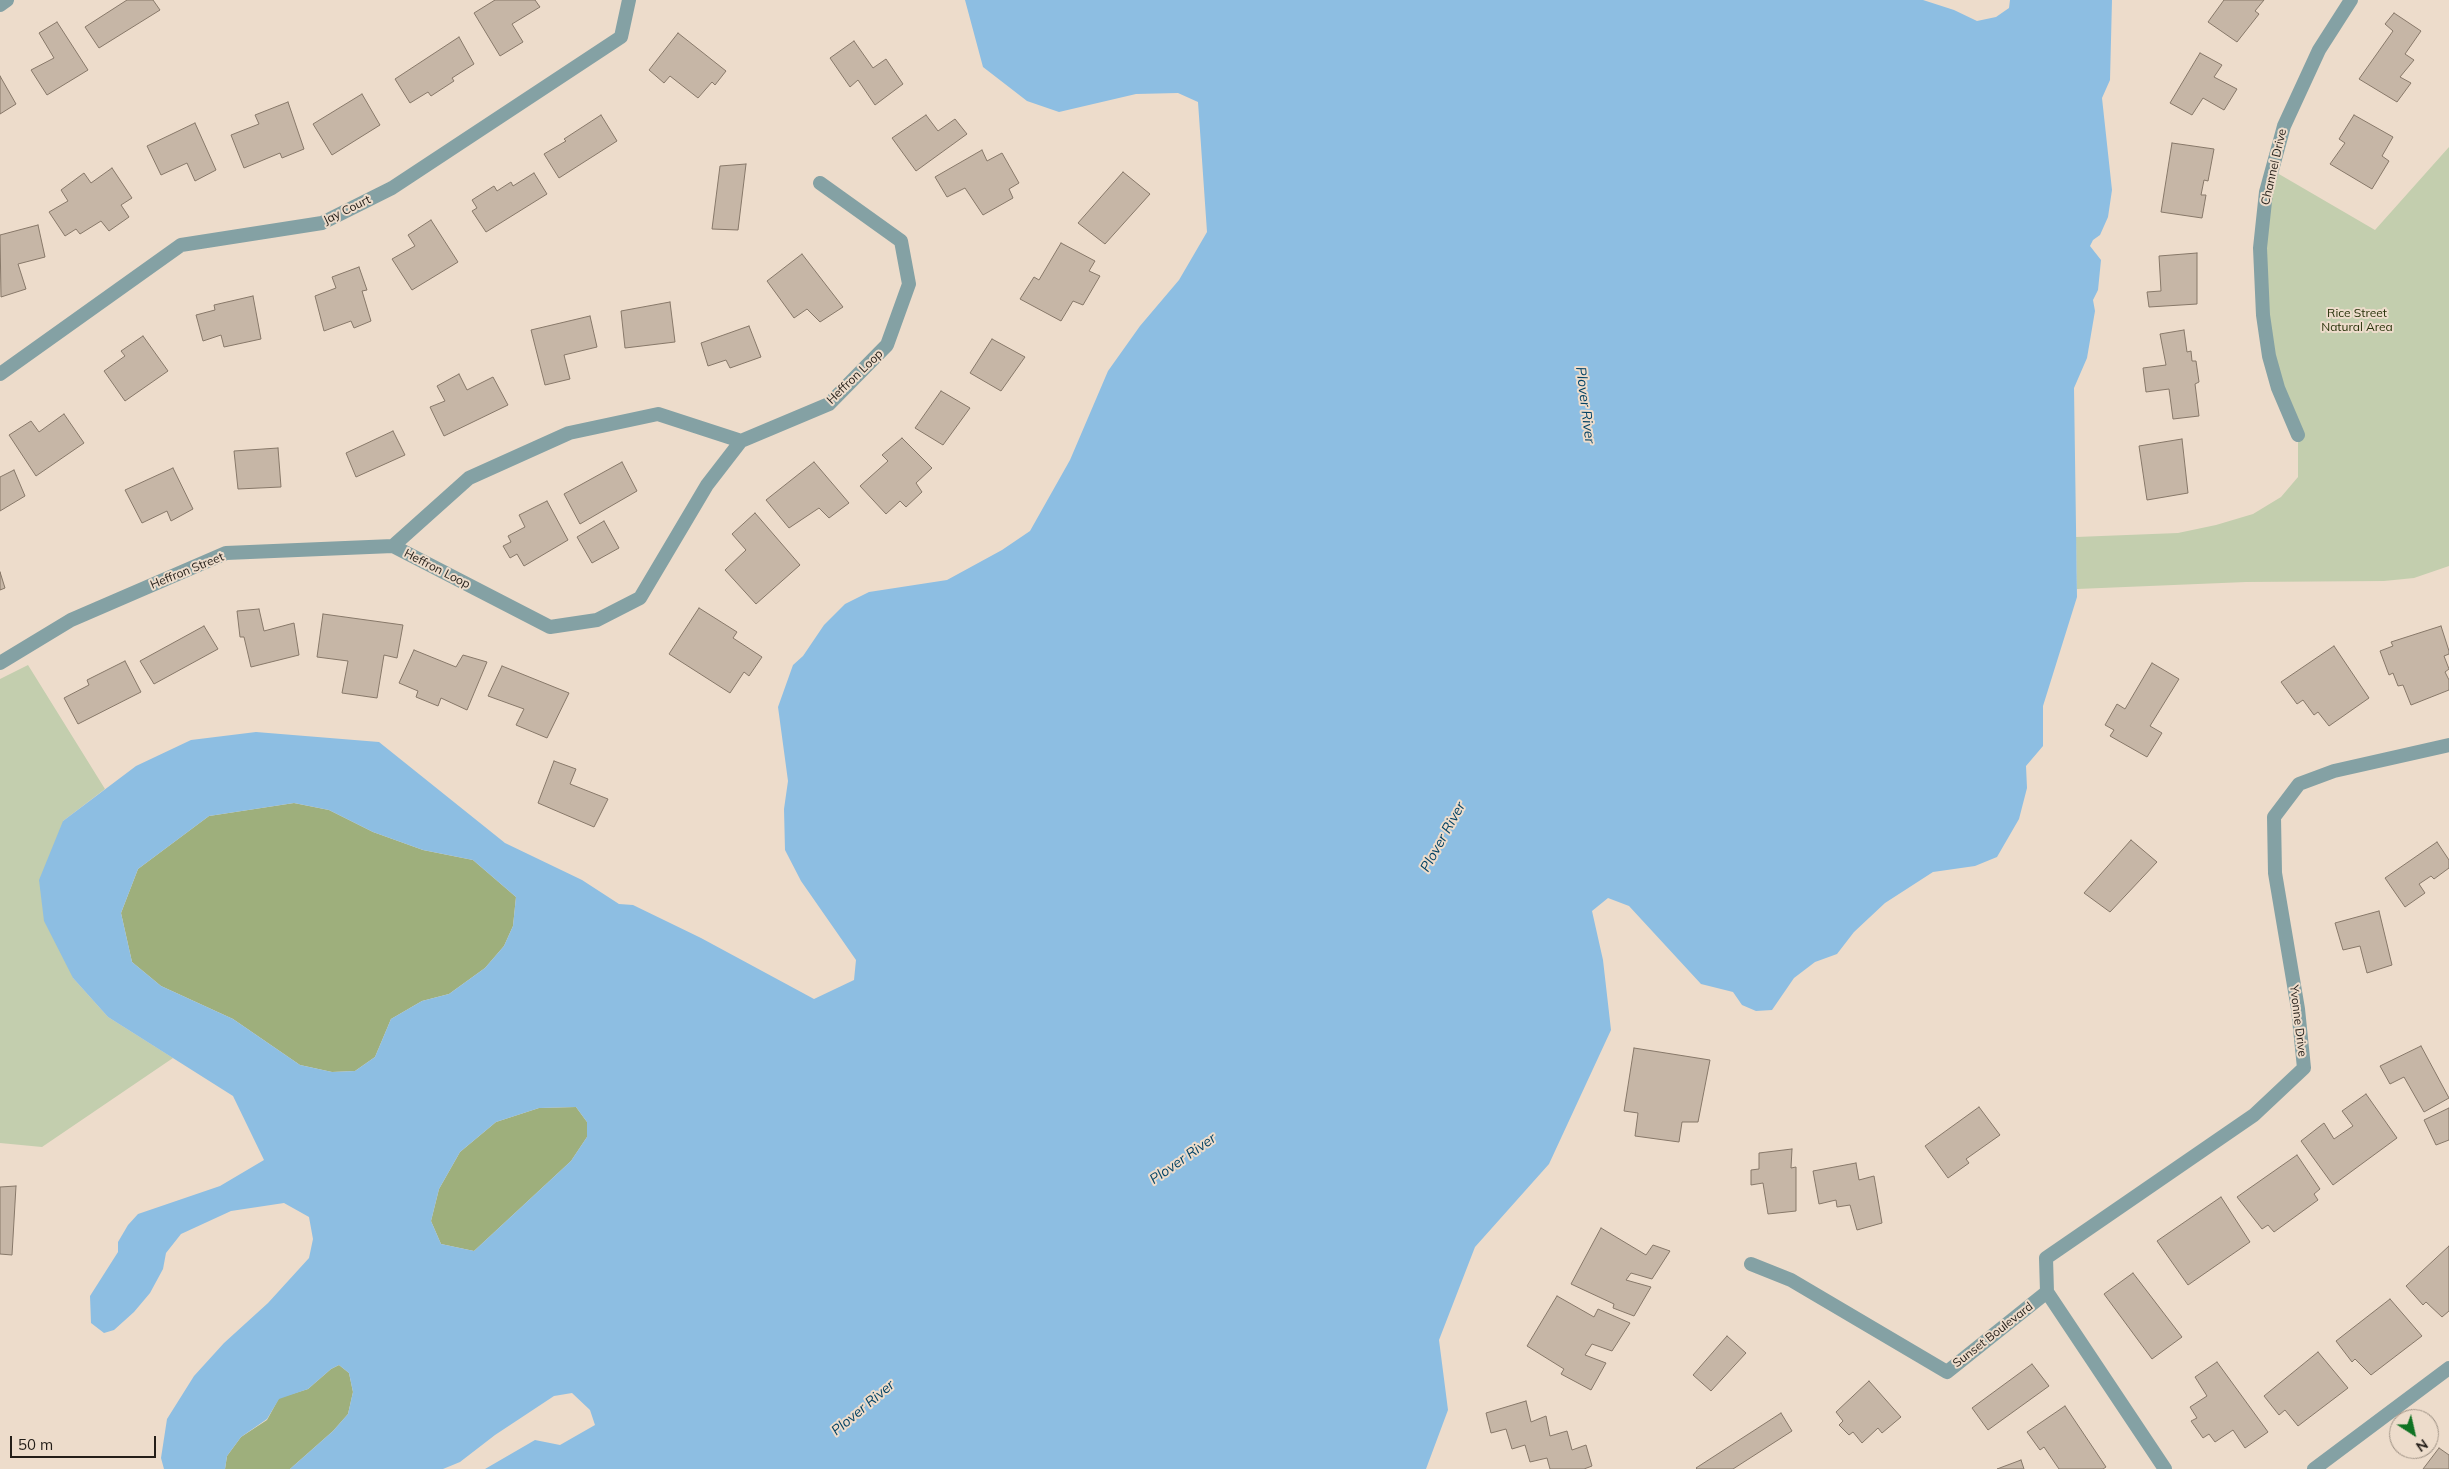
<!DOCTYPE html>
<style>
body{margin:0}
#map{position:relative;width:2449px;height:1469px;overflow:hidden;background:#eddccb;font-family:Mulish,sans-serif}
canvas{display:block}
.north{position:absolute;left:2389px;top:1409px;width:50px;height:50px;box-sizing:border-box;background:#eddccb;border:1px solid #9d9083;border-radius:50%;rotate:145deg;font-size:14px;font-weight:700;line-height:20px;text-align:center;color:#241e18}
.north::after{content:'';display:block;margin:auto;width:18px;height:22px;background:#107323;clip-path:polygon(50% 0,100% 100%,50% 72%,0 100%)}
.scale{position:absolute;left:10px;top:1436px;width:146px;height:22px;box-sizing:border-box;border:2px solid #241e18;border-top:0;padding-left:6px;font-size:15px;line-height:18px;white-space:nowrap;color:#241e18;-webkit-text-stroke:4px #eddccb;paint-order:stroke}
</style>
<div id="map">
<canvas width="2449" height="1469"></canvas>
<div class="north">N</div>
<div class="scale">50 m</div>
</div>
<script>
const c = document.querySelector('canvas').getContext('2d');
c.lineJoin = 'round';
function fill(path, color) {
  c.fillStyle = color;
  c.fill(path, 'evenodd');
}
function shape(rows) {
  const path = new Path2D();
  for (const r of rows) {
    path.moveTo(r[0], r[1]);
    for (let i = 2; i < r.length; i += 2) path.lineTo(r[i], r[i + 1]);
  }
  return path;
}
function stroke(path, color, width, dash) {
  c.strokeStyle = color;
  c.lineWidth = width;
  c.lineCap = dash ? 'butt' : 'round';
  c.setLineDash(dash || []);
  c.stroke(path);
}
function label(font, color, halo, rows, align = 'center') {
  c.font = font + ' Mulish,sans-serif';
  c.lineWidth = 4;
  c.setLineDash([]);
  c.textBaseline = 'middle';
  c.strokeStyle = halo;
  c.fillStyle = color;
  for (const [text, x, y, turn = 0] of rows) {
    c.save();
    c.translate(x, y);
    c.rotate((+turn || 0) * Math.PI / 180);
    c.textAlign = isNaN(turn) ? turn : align;
    if (halo) c.strokeText(text, 0, 0);
    c.fillText(text, 0, 0);
    c.restore();
  }
}
fill(shape([
 [2449,147,2449,566,2414,578,2384,581,2246,582,2077,589,2076,537,2178,533,2216,525,2253,514,2281,497,2298,477,2298,435,2278,388,2260,248,2272,170,2375,230],
 [28,665,105,789,63,821,73,978,108,1017,173,1058,42,1147,0,1143,0,679]
]), '#c3ceae');
fill(shape([
 [294,803,329,810,373,832,423,850,473,860,516,897,513,926,504,946,485,968,449,994,422,1001,391,1019,375,1057,355,1071,332,1072,300,1065,233,1019,161,986,132,962,121,913,138,869,209,816],
 [576,1107,587,1122,587,1137,571,1161,474,1251,441,1244,431,1221,439,1189,460,1152,496,1122,539,1108],
 [339,1365,349,1373,353,1392,348,1414,333,1431,290,1469,225,1469,227,1456,241,1437,267,1420,279,1398,308,1389,331,1369]
]), '#9eaf7c');
fill(shape([
 [965,0,1923,0,1954,10,1977,21,1996,17,2009,8,2010,0,2112,0,2110,80,2102,98,2112,190,2108,217,2100,235,2093,240,2090,246,2101,260,2098,290,2093,300,2095,311,2087,358,2074,388,2077,597,2043,706,2043,746,2026,766,2027,788,2019,819,1997,857,1975,866,1933,872,1885,903,1854,932,1837,954,1815,962,1794,978,1772,1010,1756,1011,1742,1005,1733,992,1701,984,1629,906,1608,898,1592,911,1603,960,1611,1030,1549,1164,1475,1247,1439,1340,1448,1410,1426,1469,485,1469,535,1440,560,1445,595,1425,590,1410,572,1393,554,1396,495,1435,460,1462,443,1469,290,1469,333,1431,348,1414,353,1392,349,1373,339,1365,331,1369,308,1389,279,1399,267,1419,241,1437,227,1456,225,1469,164,1469,161,1458,167,1419,194,1376,224,1343,268,1303,309,1258,313,1239,309,1217,284,1203,231,1211,181,1234,166,1253,163,1269,150,1293,134,1312,114,1330,104,1333,91,1323,90,1296,118,1252,118,1242,128,1225,138,1214,220,1186,264,1160,233,1096,108,1017,73,978,44,921,39,880,63,821,136,766,191,740,256,732,379,742,505,843,582,880,619,904,633,905,701,938,814,999,854,980,856,960,801,881,785,850,784,809,788,781,778,707,793,665,803,656,824,625,845,604,869,592,947,580,1002,550,1030,531,1070,460,1108,371,1140,326,1179,280,1207,232,1198,102,1178,93,1136,94,1059,112,1027,101,983,67],
 [294,803,329,810,373,832,423,850,473,860,516,897,513,926,504,946,485,968,449,994,422,1001,391,1019,375,1057,355,1071,332,1072,300,1065,233,1019,161,986,132,962,121,913,138,869,209,816],
 [576,1107,587,1122,587,1137,571,1161,474,1251,441,1244,431,1221,439,1189,460,1152,496,1122,539,1108]
]), '#8dbee2');
const building = shape([
 [127,0,153,0,160,10,99,48,85,27,127,0],
 [495,0,535,0,540,7,512,24,523,42,500,56,474,13,495,0],
 [2224,0,2264,0,2255,11,2259,14,2237,42,2208,22,2224,0],
 [2394,13,2421,31,2405,54,2414,60,2400,77,2411,83,2397,102,2359,79,2393,31,2385,24,2394,13],
 [57,22,88,70,47,95,31,70,54,58,39,33,57,22],
 [678,33,726,71,715,85,712,82,698,98,670,76,664,83,649,70,678,33],
 [459,37,474,64,452,78,454,81,431,96,428,92,410,103,395,79,459,37],
 [854,41,873,68,886,59,903,84,875,105,858,80,850,87,830,58,854,41],
 [2200,53,2222,65,2214,77,2237,89,2224,110,2203,98,2192,115,2170,103,2200,53],
 [0,76,16,104,0,114,0,76],
 [362,94,380,125,332,155,313,124,362,94],
 [288,102,304,149,282,158,280,153,244,168,231,135,259,124,255,115,288,102],
 [601,115,617,141,559,178,544,154,566,141,564,139,601,115],
 [926,115,938,131,955,119,967,134,916,171,892,138,926,115],
 [2354,115,2393,137,2382,156,2389,161,2372,189,2330,164,2345,143,2339,139,2354,115],
 [195,123,216,170,195,181,187,163,161,175,147,146,195,123],
 [2172,143,2214,149,2208,181,2204,180,2201,195,2206,195,2202,218,2161,212,2172,143],
 [982,150,987,161,1002,153,1019,183,1009,189,1013,198,983,215,965,188,947,197,935,177,982,150],
 [746,164,738,230,712,229,720,166,746,164],
 [112,168,132,198,121,205,129,217,109,231,101,221,80,234,76,229,65,236,49,212,68,201,61,190,84,173,91,183,112,168],
 [1123,172,1150,194,1105,244,1078,223,1123,172],
 [534,173,547,194,486,232,472,211,477,208,472,200,494,186,497,191,511,182,513,186,534,173],
 [431,220,458,262,412,290,392,259,415,246,408,235,431,220],
 [38,225,45,257,18,264,26,289,1,297,0,235,38,225],
 [1061,243,1095,261,1089,271,1100,276,1083,305,1073,301,1061,321,1020,299,1034,277,1039,280,1061,243],
 [2197,253,2197,304,2149,307,2147,292,2161,291,2159,256,2197,253],
 [802,254,843,307,820,322,807,309,794,318,767,281,802,254],
 [359,267,367,290,362,291,371,321,354,328,351,321,324,331,315,296,336,288,332,277,359,267],
 [253,296,261,339,224,347,221,335,203,341,196,315,215,310,214,305,253,296],
 [670,302,675,342,625,348,621,311,670,302],
 [590,316,597,347,564,355,570,379,545,385,531,330,590,316],
 [749,326,761,357,730,368,726,360,708,366,701,343,749,326],
 [2184,330,2187,352,2191,351,2192,361,2196,361,2199,382,2195,384,2199,416,2173,419,2169,389,2146,392,2143,368,2166,365,2160,334,2184,330],
 [143,336,168,371,125,401,104,371,125,356,121,351,143,336],
 [992,339,1025,357,1001,391,970,373,992,339],
 [459,374,467,390,493,377,508,405,444,436,430,407,445,401,437,386,459,374],
 [941,391,970,408,943,445,915,428,941,391],
 [64,414,84,443,36,476,9,435,31,421,39,432,64,414],
 [393,431,405,455,356,477,346,453,393,431],
 [902,438,932,468,916,483,922,492,906,507,900,501,886,514,860,486,888,461,882,455,902,438],
 [2182,439,2188,493,2147,500,2139,446,2182,439],
 [278,448,281,487,238,489,234,451,278,448],
 [622,462,637,491,580,524,564,494,622,462],
 [814,462,849,503,829,518,819,508,789,528,766,500,814,462],
 [173,468,193,509,171,521,167,511,142,523,125,490,173,468],
 [14,470,25,496,0,511,0,477,14,470],
 [547,501,568,540,524,566,517,554,510,558,503,546,511,542,508,536,525,527,519,515,547,501],
 [755,513,800,565,756,604,725,570,746,550,732,534,755,513],
 [604,521,619,548,592,563,577,537,604,521],
 [0,572,5,588,0,590,0,572],
 [699,608,737,632,733,638,762,657,749,676,744,672,730,693,669,654,699,608],
 [259,609,264,631,294,623,299,655,251,667,244,637,240,637,237,611,259,609],
 [323,614,403,625,397,658,384,655,377,698,342,693,348,661,317,657,323,614],
 [204,626,218,649,154,684,140,661,204,626],
 [2441,626,2449,651,2449,654,2444,656,2449,669,2445,672,2449,680,2449,690,2411,705,2403,685,2398,686,2393,673,2389,675,2380,651,2393,646,2391,642,2441,626],
 [2334,646,2369,698,2329,726,2318,712,2314,715,2303,700,2297,704,2281,682,2334,646],
 [414,650,456,667,463,655,487,662,467,710,441,698,438,706,416,697,418,691,399,683,414,650],
 [125,661,141,692,78,724,64,698,89,685,87,680,125,661],
 [2152,663,2179,679,2150,726,2162,733,2147,757,2110,736,2114,730,2105,725,2117,704,2125,709,2152,663],
 [502,666,569,693,547,738,516,725,524,709,488,696,502,666],
 [554,761,576,769,570,784,608,799,594,827,538,803,554,761],
 [2131,840,2157,862,2110,912,2084,893,2131,840],
 [2437,842,2449,860,2449,868,2434,879,2431,876,2419,884,2425,893,2405,907,2385,878,2437,842],
 [2379,911,2392,965,2367,973,2360,946,2343,950,2335,923,2379,911],
 [2421,1046,2449,1098,2424,1112,2404,1077,2390,1084,2380,1066,2421,1046],
 [1634,1048,1710,1060,1698,1122,1682,1122,1679,1142,1635,1136,1638,1113,1624,1111,1634,1048],
 [2366,1094,2397,1138,2333,1185,2301,1141,2324,1123,2334,1139,2353,1126,2342,1111,2366,1094],
 [1979,1107,2000,1135,1966,1159,1969,1163,1948,1178,1925,1146,1979,1107],
 [2449,1108,2449,1140,2436,1145,2424,1120,2449,1108],
 [1792,1149,1791,1168,1796,1167,1796,1211,1768,1214,1763,1183,1751,1185,1751,1170,1759,1169,1759,1153,1792,1149],
 [2297,1155,2320,1189,2314,1194,2318,1200,2274,1232,2268,1225,2262,1229,2237,1197,2297,1155],
 [1856,1163,1859,1180,1874,1176,1882,1223,1857,1230,1850,1205,1837,1207,1836,1200,1819,1204,1813,1171,1856,1163],
 [16,1186,12,1255,0,1254,0,1187,16,1186],
 [2221,1197,2250,1242,2188,1285,2157,1241,2221,1197],
 [1601,1228,1646,1255,1653,1245,1670,1251,1652,1279,1631,1273,1626,1280,1651,1287,1634,1316,1613,1308,1614,1304,1571,1284,1601,1228],
 [2449,1246,2449,1311,2442,1317,2426,1302,2423,1305,2406,1286,2449,1246],
 [2133,1273,2182,1337,2152,1359,2104,1294,2133,1273],
 [1557,1296,1594,1317,1598,1309,1630,1323,1612,1351,1592,1344,1585,1355,1606,1363,1591,1390,1561,1374,1564,1369,1527,1346,1557,1296],
 [2390,1299,2422,1336,2371,1375,2355,1359,2352,1362,2336,1341,2390,1299],
 [1727,1336,1746,1353,1711,1391,1693,1375,1727,1336],
 [2318,1352,2348,1388,2298,1426,2285,1410,2279,1415,2264,1396,2318,1352],
 [2217,1362,2268,1432,2245,1448,2233,1430,2215,1442,2209,1434,2203,1438,2191,1421,2197,1418,2190,1407,2207,1396,2195,1377,2217,1362],
 [2032,1364,2049,1386,1988,1430,1972,1408,2032,1364],
 [1869,1381,1901,1417,1882,1433,1878,1428,1862,1443,1853,1432,1849,1435,1839,1425,1843,1421,1836,1412,1869,1381],
 [1526,1401,1531,1422,1546,1416,1550,1436,1567,1431,1572,1450,1586,1445,1592,1466,1584,1469,1550,1469,1547,1458,1530,1462,1525,1445,1512,1449,1506,1429,1491,1433,1486,1413,1526,1401],
 [2065,1406,2106,1467,2103,1469,2059,1469,2044,1447,2040,1450,2027,1432,2065,1406],
 [1781,1413,1792,1431,1733,1469,1697,1469,1696,1468,1781,1413],
 [2439,1448,2449,1455,2449,1469,2423,1469,2439,1448],
 [2021,1460,2024,1469,1997,1469,2021,1460]
]);
fill(building, '#c6b6a6');
stroke(building, '#877869', 1);
stroke(shape([
 [0,5,7,0],
 [0,374,181,245,322,223,392,188,621,37,629,0],
 [2298,435,2278,388,2269,356,2263,315,2260,248,2266,192,2284,126,2319,50,2351,0],
 [393,546,469,478,569,433,658,414,741,441],
 [0,663,71,620,226,553,393,546,550,627,597,620,640,598,707,485,741,441,829,404,887,345,909,284,901,241,820,183],
 [1751,1264,1791,1280,1947,1372,2047,1292,2165,1469],
 [2047,1292,2046,1258,2254,1115,2304,1068,2298,1009,2275,873,2274,817,2299,784,2334,771,2449,745],
 [2314,1469,2449,1368]
]), '#84a1a4', 14);
label('12px', '#241e18', '#eddccb', [
 ["Channel Drive",2274,167,-77],
 ["Jay Court",347,210,-26],
 ["Heffron Loop",855,377,-44],
 ["Heffron Loop",437,569,27],
 ["Heffron Street",187,571,-22],
 ["Yvonne Drive",2298,1021,83],
 ["Sunset Boulevard",1993,1335,-38]
]);
label('12px', '#28320a', '#eddccb', [
 ["Rice Street",2357,313],
 ["Natural Area",2357,327]
]);
label('italic 14px', '#044365', '#eddccb', [
 ["Plover River",1585,405,83],
 ["Plover River",1443,837,-61],
 ["Plover River",1183,1159,-35],
 ["Plover River",863,1408,-40]
]);
</script>
